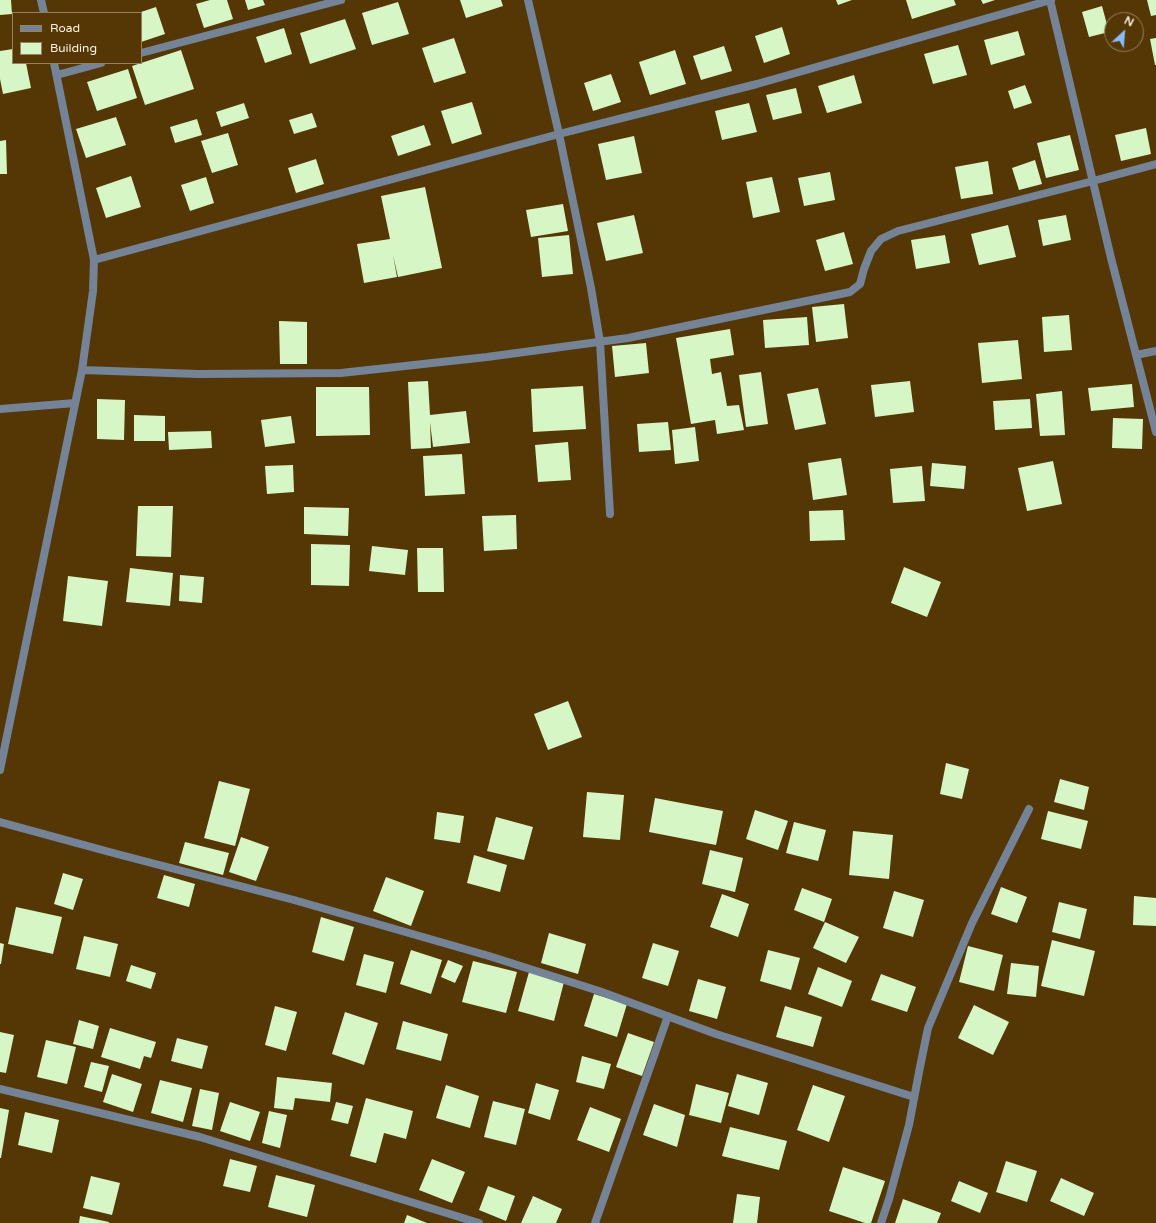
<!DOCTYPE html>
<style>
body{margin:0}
#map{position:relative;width:1156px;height:1223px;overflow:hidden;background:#543704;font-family:"Varela Round",sans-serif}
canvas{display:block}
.legend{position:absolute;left:12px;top:12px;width:130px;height:52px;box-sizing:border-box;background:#543704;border:1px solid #98815b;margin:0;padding:5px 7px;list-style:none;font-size:12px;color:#fef0dd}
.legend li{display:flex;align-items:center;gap:8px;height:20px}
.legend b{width:20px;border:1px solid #98815b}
.north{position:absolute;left:1104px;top:12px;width:40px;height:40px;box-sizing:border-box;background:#543704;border:1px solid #98815b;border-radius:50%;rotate:26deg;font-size:11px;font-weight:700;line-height:16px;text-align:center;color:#fef0dd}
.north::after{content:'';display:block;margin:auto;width:14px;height:18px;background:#88bbfc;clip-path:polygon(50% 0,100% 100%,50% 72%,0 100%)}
</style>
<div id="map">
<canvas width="1156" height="1223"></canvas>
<ul class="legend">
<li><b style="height:5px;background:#748396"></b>Road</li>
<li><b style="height:11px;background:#d6f7c5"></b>Building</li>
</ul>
<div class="north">N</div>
</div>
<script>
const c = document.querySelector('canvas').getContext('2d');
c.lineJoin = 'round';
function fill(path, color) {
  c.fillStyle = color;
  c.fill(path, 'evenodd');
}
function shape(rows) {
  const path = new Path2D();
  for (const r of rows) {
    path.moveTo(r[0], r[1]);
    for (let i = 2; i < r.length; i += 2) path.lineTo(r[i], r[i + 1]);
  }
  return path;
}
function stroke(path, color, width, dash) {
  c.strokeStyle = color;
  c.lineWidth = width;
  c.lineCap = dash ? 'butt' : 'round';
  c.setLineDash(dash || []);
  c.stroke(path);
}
fill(shape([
 [0,0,11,0,12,14,0,15],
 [210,0,227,0,233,19,204,28,196,4],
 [245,0,263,0,265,5,248,10],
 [460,0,501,0,503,6,466,18],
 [836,0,852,0,838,5],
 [906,0,954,0,956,5,912,19],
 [981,0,995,0,983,4],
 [1147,0,1156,0,1156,15,1151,16],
 [398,2,409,34,372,45,362,13],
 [1102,6,1109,32,1089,37,1082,12],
 [156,7,165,34,141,42,141,12],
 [345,19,356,49,310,64,300,33],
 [782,27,790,54,764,63,755,36],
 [284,28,292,54,265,63,256,37],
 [1018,31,1025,55,991,65,984,40],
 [454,38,466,73,434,83,422,48],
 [1156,38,1156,65,1155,65,1150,39],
 [958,45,967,75,933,84,924,54],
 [724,46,732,71,701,80,693,56],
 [13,49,13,63,26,63,31,88,3,94,0,79,0,51],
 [181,50,194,89,145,105,132,66],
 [675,50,686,84,650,95,639,62],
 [128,69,137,98,97,111,87,82],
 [611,74,621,102,593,111,584,83],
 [854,75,862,103,827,113,818,86],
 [1025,85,1032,103,1014,109,1008,91],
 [796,88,802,113,773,120,766,95],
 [472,102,482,134,452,144,441,111],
 [244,103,249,118,221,127,216,112],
 [749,103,757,132,722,140,715,111],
 [312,113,317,127,294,134,289,120],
 [116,117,126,145,86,158,76,129],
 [197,119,202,135,175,143,170,127],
 [424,125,431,145,398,156,391,136],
 [1146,128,1151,154,1121,161,1115,135],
 [228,133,238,165,212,173,201,141],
 [1070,135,1079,170,1046,178,1037,143],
 [634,136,642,173,606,180,598,144],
 [6,140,7,174,0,174,0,141],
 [316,159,324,184,296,193,288,168],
 [1035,160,1042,184,1019,190,1012,168],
 [988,161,993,194,961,199,955,167],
 [830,172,835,200,804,206,798,178],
 [131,176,141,207,106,218,96,188],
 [206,177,214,203,190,211,181,185],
 [772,177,780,212,753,218,746,182],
 [425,187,442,268,398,277,393,255,397,277,364,283,357,244,390,239,381,196],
 [563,204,568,231,531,237,526,210],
 [634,215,643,253,606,261,597,223],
 [1066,215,1071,240,1043,246,1038,220],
 [1008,225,1016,257,979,265,971,234],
 [844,232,853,264,825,271,816,240],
 [569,235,573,274,542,277,538,238],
 [945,235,950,263,916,269,911,240],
 [844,304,848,338,816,342,812,307],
 [1069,315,1072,350,1044,352,1042,317],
 [807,317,809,345,765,348,763,320],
 [279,321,307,322,307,364,280,364],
 [730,329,734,355,710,359,712,374,721,372,727,406,739,405,744,430,717,434,715,420,691,424,676,338],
 [1018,340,1022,379,982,383,978,343],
 [646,343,649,373,615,377,612,346],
 [761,372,768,424,746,427,739,375],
 [428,381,430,415,466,411,470,443,433,447,430,422,431,448,411,449,408,382],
 [910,381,914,412,875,417,871,385],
 [1132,384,1134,407,1091,411,1088,388],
 [583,386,586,429,533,432,531,389],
 [316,387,369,387,370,435,316,436],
 [818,388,826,424,795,430,787,394],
 [1062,391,1065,435,1040,436,1036,394],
 [97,399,125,400,124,440,97,439],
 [1030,399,1032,428,995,430,993,401],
 [134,415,165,416,165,441,134,441],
 [291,416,295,443,265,447,261,420],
 [1113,418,1143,419,1142,449,1112,448],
 [668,422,671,450,639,452,637,424],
 [695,427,699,461,675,464,672,430],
 [211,431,212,448,169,450,168,432],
 [568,442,571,480,538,482,535,445],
 [462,454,465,494,425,496,423,456],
 [841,458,847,495,813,500,808,463],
 [1053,461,1062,504,1027,511,1018,468],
 [932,463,966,466,964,489,930,486],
 [293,465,294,492,267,494,265,466],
 [922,466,925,501,893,503,890,469],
 [138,506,173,506,171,557,136,556],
 [304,507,349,508,348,536,304,534],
 [843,510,845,540,810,541,809,511],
 [516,515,517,549,484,551,482,516],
 [311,544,350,545,349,586,311,585],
 [372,546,408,550,405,575,369,571],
 [417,548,443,548,444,592,418,592],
 [904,567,941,582,927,617,891,603],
 [130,568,173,573,170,606,126,602],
 [180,575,204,577,202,603,179,601],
 [68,576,108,581,102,626,63,621],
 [568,701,582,737,548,750,534,714],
 [946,763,969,769,962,799,940,794],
 [1060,779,1089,787,1084,810,1054,802],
 [219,781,250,789,235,846,204,838],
 [587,792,624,795,620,840,583,837],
 [655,798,723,811,716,845,649,832],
 [755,810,788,821,778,850,746,839],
 [1048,811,1088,821,1081,849,1041,839],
 [437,812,464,816,460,843,434,839],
 [496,817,533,827,524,860,487,851],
 [794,822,826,830,818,861,786,853],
 [853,831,893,835,889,879,849,875],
 [241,837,269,847,256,881,229,872],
 [185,842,229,853,223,875,179,863],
 [710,850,743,858,735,892,702,884],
 [474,855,507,865,500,892,467,883],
 [63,873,83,879,73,910,54,904],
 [164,875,195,884,189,907,157,898],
 [386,877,424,891,411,926,373,911],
 [1001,887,1027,897,1017,923,991,914],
 [802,888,832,899,824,922,794,910],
 [894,891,924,900,913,937,883,928],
 [722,894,749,904,738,937,710,927],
 [1134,896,1156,898,1156,926,1133,925],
 [1059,902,1087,909,1080,939,1052,932],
 [16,907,62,917,53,954,8,944],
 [321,917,354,927,344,961,312,952],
 [825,922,859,937,846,963,813,948],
 [549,933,586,944,578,974,541,963],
 [84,936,118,944,110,977,76,969],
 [1052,940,1095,951,1084,996,1041,986],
 [0,943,4,944,1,964,0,964],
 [653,943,679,951,668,986,642,978],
 [968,946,1003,955,994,991,959,982],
 [411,950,442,960,431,994,400,984],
 [768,950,800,958,791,990,760,981],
 [364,954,394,962,386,993,356,985],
 [448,960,463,966,455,983,441,977],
 [473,961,517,972,506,1013,462,1002],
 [1011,963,1039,966,1036,997,1007,994],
 [131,965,156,973,151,989,126,981],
 [818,967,852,981,842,1007,808,994],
 [529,972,564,982,554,1021,518,1011],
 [881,974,916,987,907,1012,871,1000],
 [698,979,726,987,717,1019,689,1011],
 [594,994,627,1004,617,1037,584,1026],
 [974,1005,1009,1022,993,1055,958,1038],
 [275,1006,297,1012,286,1051,265,1045],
 [785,1006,822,1017,813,1047,776,1037],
 [345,1012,378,1023,364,1065,332,1054],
 [79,1020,99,1026,93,1049,73,1044],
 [403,1021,448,1034,441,1061,396,1049],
 [110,1028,156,1042,151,1058,144,1056,140,1069,101,1057],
 [0,1032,14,1035,6,1073,0,1072],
 [628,1033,654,1042,642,1076,616,1067],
 [177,1038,208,1046,202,1069,171,1061],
 [46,1040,76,1047,67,1084,37,1077],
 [582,1056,611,1064,604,1089,576,1082],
 [91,1062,109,1066,102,1092,84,1087],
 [112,1074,142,1084,133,1112,103,1102],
 [737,1074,768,1083,759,1115,728,1106],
 [277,1077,332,1083,330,1102,295,1098,293,1110,274,1108],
 [160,1080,192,1088,183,1122,151,1113],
 [536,1083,559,1090,550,1120,528,1113],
 [696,1084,729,1093,721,1123,689,1115],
 [446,1085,479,1096,470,1128,436,1118],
 [813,1085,845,1096,829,1142,797,1130],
 [200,1089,219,1093,212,1130,192,1126],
 [366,1098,413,1111,406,1139,384,1133,376,1163,350,1156],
 [493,1101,525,1109,516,1145,484,1137],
 [230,1102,260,1112,250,1141,220,1131],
 [336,1102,353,1106,348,1124,331,1120],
 [654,1104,685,1115,677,1147,643,1135],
 [590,1107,621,1119,609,1152,577,1140],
 [0,1108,9,1110,1,1158,0,1158],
 [269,1111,287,1115,280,1148,262,1143],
 [25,1112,59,1120,52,1153,18,1145],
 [730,1127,787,1141,779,1170,722,1156],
 [230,1159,257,1166,250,1192,223,1186],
 [432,1159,465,1172,452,1203,419,1190],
 [1006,1161,1037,1171,1027,1202,996,1192],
 [843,1167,885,1181,871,1223,865,1223,829,1211],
 [276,1175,315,1185,307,1217,268,1207],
 [91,1176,120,1183,112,1215,83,1208],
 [1061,1178,1094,1193,1084,1216,1050,1201],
 [959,1181,988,1193,980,1213,951,1201],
 [488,1186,515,1196,506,1221,479,1210],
 [737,1194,760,1197,757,1223,733,1223],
 [533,1196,562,1209,556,1223,521,1223],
 [903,1199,941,1213,937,1223,895,1223],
 [407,1215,427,1223,404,1223],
 [80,1216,109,1222,109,1223,79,1223]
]), '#d6f7c5');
stroke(shape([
 [41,0,44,13],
 [528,0,559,134,591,288,600,342,610,514],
 [1050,0,1111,258,1156,432],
 [141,53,341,0],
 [57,75,101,63],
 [94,260,559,134,757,84,1051,0],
 [1136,355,1156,351],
 [82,370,199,374,341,373,487,357,628,338,850,292,860,284,864,269,871,251,881,239,898,231,1093,181,1156,164],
 [0,409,75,403],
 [0,770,82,370,93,291,94,260,54,63],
 [0,822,117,854,294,900,489,956,599,991,716,1034,914,1097],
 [0,1089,200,1137,479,1223],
 [595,1223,668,1016],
 [881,1223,889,1199,909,1125,920,1067,928,1028,972,923,1029,809]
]), '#748396', 8);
</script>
